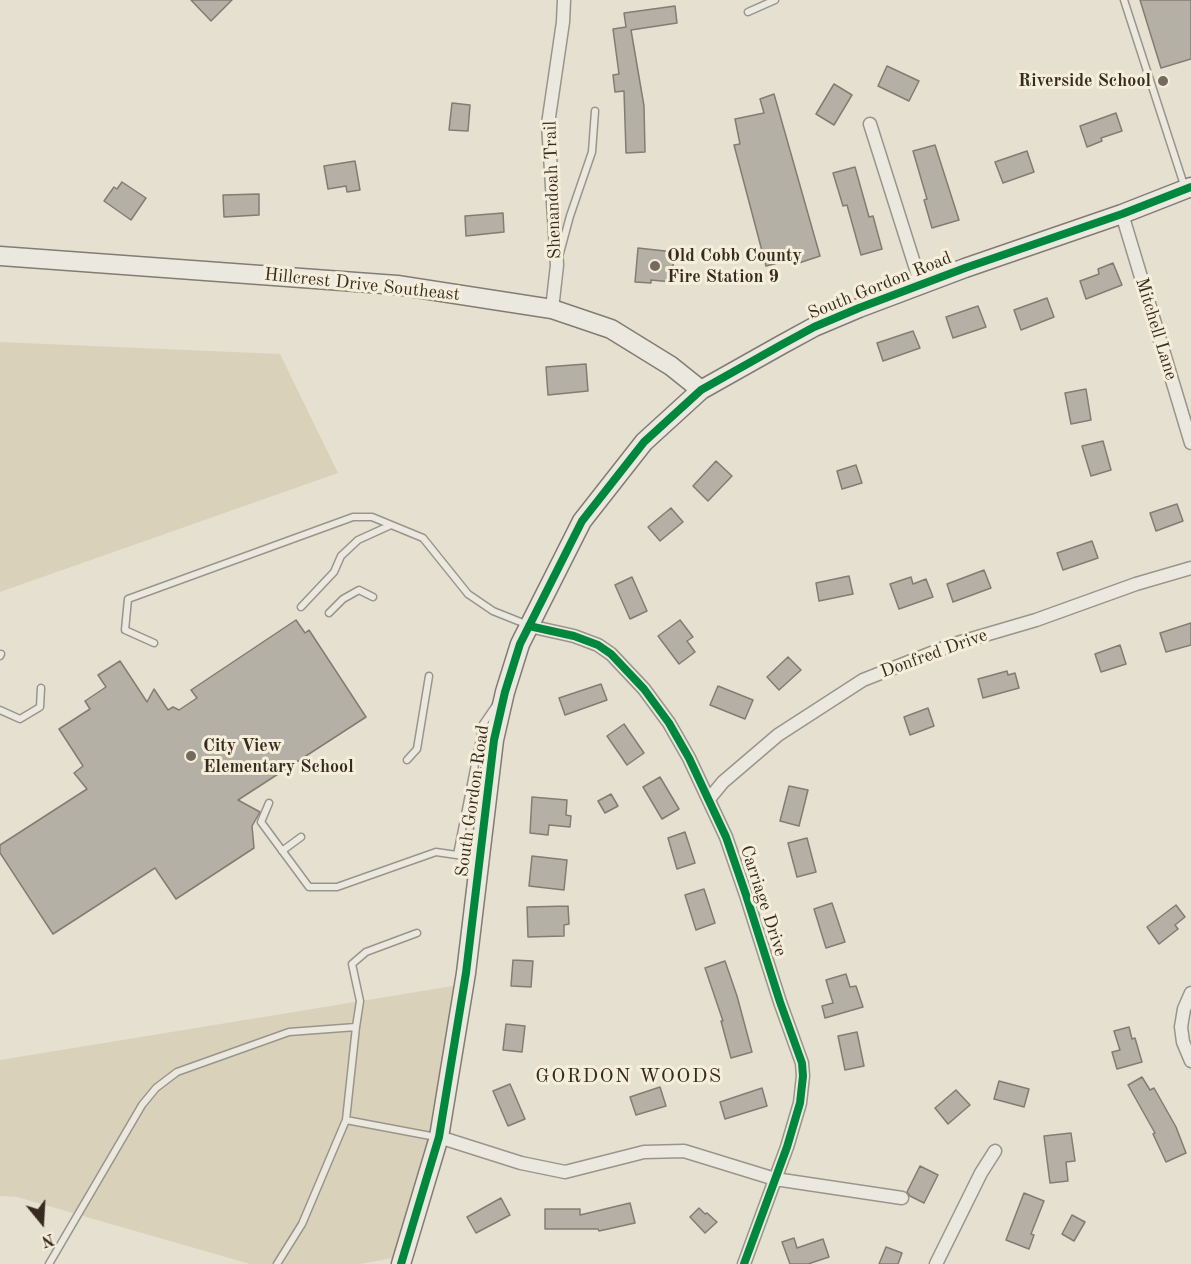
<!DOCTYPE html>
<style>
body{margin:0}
#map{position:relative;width:1191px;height:1264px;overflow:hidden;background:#e6e0d0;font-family:"Old Standard TT",serif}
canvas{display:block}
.north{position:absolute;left:12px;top:1192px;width:60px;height:60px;-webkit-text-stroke:4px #f5eeda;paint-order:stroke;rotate:162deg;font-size:16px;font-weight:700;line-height:24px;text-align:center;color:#372a20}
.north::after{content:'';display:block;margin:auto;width:21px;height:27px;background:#372a20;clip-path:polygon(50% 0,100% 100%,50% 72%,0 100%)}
</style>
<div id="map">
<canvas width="1191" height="1264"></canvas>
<div class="north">N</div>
</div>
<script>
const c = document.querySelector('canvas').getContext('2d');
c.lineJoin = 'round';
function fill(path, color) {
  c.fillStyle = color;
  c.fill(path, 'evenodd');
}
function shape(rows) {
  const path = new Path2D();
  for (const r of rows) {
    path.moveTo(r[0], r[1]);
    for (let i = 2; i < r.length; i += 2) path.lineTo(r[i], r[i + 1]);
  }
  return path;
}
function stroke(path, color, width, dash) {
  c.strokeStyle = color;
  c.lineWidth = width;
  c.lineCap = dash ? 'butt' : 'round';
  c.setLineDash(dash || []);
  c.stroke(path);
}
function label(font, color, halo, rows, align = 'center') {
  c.font = font + ' "Old Standard TT",serif';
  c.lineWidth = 6;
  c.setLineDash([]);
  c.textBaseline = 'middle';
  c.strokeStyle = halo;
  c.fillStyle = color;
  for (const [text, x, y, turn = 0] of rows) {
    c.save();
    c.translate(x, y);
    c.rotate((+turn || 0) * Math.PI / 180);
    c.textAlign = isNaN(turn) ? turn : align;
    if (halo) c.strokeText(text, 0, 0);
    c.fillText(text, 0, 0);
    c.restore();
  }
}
fill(shape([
 [0,342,280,354,338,473,0,592],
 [459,985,409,1255,360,1264,250,1264,17,1197,0,1196,0,1060]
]), '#dad1bb');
const building = shape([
 [191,0,232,0,211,21,191,0],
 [1140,0,1191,0,1191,59,1161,68,1140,0],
 [675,6,677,23,631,30,644,106,645,152,626,153,624,91,615,92,613,75,619,74,613,29,626,27,624,13,675,6],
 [887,66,919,81,909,101,878,86,887,66],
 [834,84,852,95,834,125,816,114,834,84],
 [774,94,820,256,799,263,797,258,766,266,734,145,740,144,735,119,764,113,760,99,774,94],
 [452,103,470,105,468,131,449,130,452,103],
 [1116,113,1122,131,1101,138,1102,141,1087,147,1080,126,1116,113],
 [935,145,959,220,932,228,924,200,927,199,913,151,935,145],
 [1027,151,1034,172,1003,183,995,162,1027,151],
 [355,161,360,190,347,192,346,186,328,189,324,166,355,161],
 [855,167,869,217,873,216,882,249,861,255,847,205,843,206,833,173,855,167],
 [122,182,146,198,131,220,104,201,114,187,117,189,122,182],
 [259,194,259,215,224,217,223,195,259,194],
 [503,213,504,232,466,236,465,216,503,213],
 [638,248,674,252,672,282,651,280,651,283,635,282,638,248],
 [1113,263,1122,285,1086,299,1080,281,1099,274,1098,269,1113,263],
 [1047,298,1054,317,1021,330,1014,310,1047,298],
 [978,306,986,327,953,338,946,317,978,306],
 [913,331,920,348,883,361,877,343,913,331],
 [586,364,588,391,548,395,546,367,586,364],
 [1086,389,1091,420,1071,424,1065,393,1086,389],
 [1103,441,1111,470,1091,476,1082,446,1103,441],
 [716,461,732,476,708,501,693,486,716,461],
 [856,465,862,483,842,489,837,471,856,465],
 [1177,504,1183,521,1156,531,1150,513,1177,504],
 [671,508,683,522,660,541,648,527,671,508],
 [1092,541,1098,558,1063,570,1057,553,1092,541],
 [984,570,991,588,953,602,947,584,984,570],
 [849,576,853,594,819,601,816,583,849,576],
 [632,577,647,611,630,619,615,585,632,577],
 [911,577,913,584,926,579,933,597,899,609,890,584,911,577],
 [296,620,305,633,309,630,366,717,238,800,260,812,252,826,254,848,176,899,155,868,53,934,0,853,0,845,87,789,74,773,83,766,59,729,90,709,85,701,106,687,98,675,120,661,147,702,154,689,168,710,173,707,179,710,197,698,191,690,296,620],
 [680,620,693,637,687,641,695,652,679,664,658,636,680,620],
 [1191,623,1191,645,1166,652,1160,633,1191,623],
 [1120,645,1126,664,1101,672,1095,654,1120,645],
 [788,657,801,670,779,690,767,677,788,657],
 [1007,671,1008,675,1015,673,1019,688,983,698,978,679,1007,671],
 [601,684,607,700,565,715,559,698,601,684],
 [718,686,753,700,745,719,710,705,718,686],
 [928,708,934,726,910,735,904,717,928,708],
 [624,724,644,753,627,765,607,736,624,724],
 [660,777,679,809,662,819,643,787,660,777],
 [789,786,808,790,799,826,780,821,789,786],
 [611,794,618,806,605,813,598,801,611,794],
 [532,797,567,800,566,815,571,816,570,827,549,825,548,835,530,833,532,797],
 [685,832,695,863,677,869,668,838,685,832],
 [807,838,816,872,797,877,788,843,807,838],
 [532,856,567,860,564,890,529,886,532,856],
 [704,889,715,923,696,930,685,895,704,889],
 [832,903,845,942,826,948,814,909,832,903],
 [1176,905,1185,917,1175,925,1178,929,1159,944,1147,927,1176,905],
 [568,906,569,924,564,925,564,936,528,937,527,907,568,906],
 [513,960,533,961,531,987,511,986,513,960],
 [725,961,737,996,752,1052,731,1058,721,1021,723,1021,705,968,725,961],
 [846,974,850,987,856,986,863,1007,825,1018,822,1006,833,1003,826,980,846,974],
 [506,1024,525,1026,522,1052,503,1050,506,1024],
 [1129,1027,1132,1039,1135,1038,1142,1062,1117,1069,1112,1052,1120,1050,1114,1031,1129,1027],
 [857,1032,864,1066,845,1070,838,1036,857,1032],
 [1142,1077,1150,1090,1154,1088,1176,1127,1186,1153,1166,1162,1153,1134,1155,1133,1128,1085,1142,1077],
 [999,1081,1029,1089,1024,1107,994,1099,999,1081],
 [510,1084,525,1119,508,1126,493,1091,510,1084],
 [660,1087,666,1106,636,1115,630,1097,660,1087],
 [762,1088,767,1106,725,1119,720,1102,762,1088],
 [956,1090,970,1105,948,1124,935,1108,956,1090],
 [1071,1133,1075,1161,1066,1162,1068,1181,1050,1183,1044,1136,1071,1133],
 [920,1166,938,1175,924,1203,910,1196,907,1192,920,1166],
 [1024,1193,1044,1201,1031,1234,1034,1235,1029,1249,1006,1240,1024,1193],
 [501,1198,510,1215,476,1233,467,1217,501,1198],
 [630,1203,635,1223,599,1231,598,1229,545,1229,545,1209,580,1209,580,1215,630,1203],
 [699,1208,705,1214,707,1213,717,1222,705,1233,690,1217,699,1208],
 [1072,1215,1085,1222,1074,1241,1062,1234,1072,1215],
 [794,1238,797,1248,823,1239,829,1257,808,1264,790,1264,782,1242,794,1238],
 [886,1247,902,1253,898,1264,879,1264,886,1247]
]);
fill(building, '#b4b0a5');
stroke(building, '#827c73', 1.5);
const lane = shape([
 [1124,0,1185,188],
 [748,12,775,0],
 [560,253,570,216,592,152,595,111],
 [301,607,334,572,341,556,358,540,391,525],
 [329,613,343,599,359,590,373,597],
 [154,643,125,630,128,599,353,517,372,517,423,538,468,594,493,611,528,625],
 [0,656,1,654],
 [0,710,20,719,40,707,41,688],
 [407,760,417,749,429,676],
 [269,803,261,822,309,887,337,887,436,852,477,858],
 [282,851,301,837],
 [457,855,483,724,496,705],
 [356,1027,360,1001,352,964,366,952,417,933],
 [346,1120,436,1137],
 [49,1264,142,1105,156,1088,177,1072,289,1032,356,1027,346,1120,302,1224,277,1264]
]);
const street = shape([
 [870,124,921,285],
 [1122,214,1191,443],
 [552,309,557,265,548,124,563,22,564,0],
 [529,626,574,636,598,645,611,654,644,689,669,723,689,758,726,837,746,895,780,1002,802,1063,803,1076,800,1103,787,1147,744,1264],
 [709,799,723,782,778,735,863,680,954,644,1036,620,1136,584,1191,568],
 [1191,993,1184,1009,1181,1027,1183,1042,1191,1061],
 [439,1137,521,1163,565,1172,644,1152,684,1151,775,1179,902,1198],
 [936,1264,981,1173,995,1151]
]);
const secondary = shape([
 [0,256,397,285,552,309,611,329,671,366,701,390],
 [401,1264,439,1137,466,973,494,740,505,692,520,644,582,521,644,442,701,390,781,345,814,327,859,308,965,268,1122,214,1191,187]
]);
stroke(lane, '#9a958b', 9);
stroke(street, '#9a958b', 15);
stroke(secondary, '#827c73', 21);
stroke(lane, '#ebe8e0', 6);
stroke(street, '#ebe8e0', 12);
stroke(secondary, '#ebe8e0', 18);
stroke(shape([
 [529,626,574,636,598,645,611,654,644,689,669,723,689,758,726,837,746,895,780,1002,802,1063,803,1076,800,1103,787,1147,744,1264],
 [401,1264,439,1137,466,973,494,740,505,692,520,644,582,521,644,442,701,390,781,345,814,327,859,308,965,268,1122,214,1191,187]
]), '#00873e', 8);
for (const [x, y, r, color] of [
 [1163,81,6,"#746a5e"],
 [655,266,6,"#746a5e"],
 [191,756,6,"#746a5e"]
]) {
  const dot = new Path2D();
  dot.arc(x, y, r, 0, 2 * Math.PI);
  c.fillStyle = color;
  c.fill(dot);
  stroke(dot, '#f5eeda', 2);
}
label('bold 18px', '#372a20', '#f5eeda', [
 ["Riverside School",1151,81,"right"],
 ["Old Cobb County",667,256],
 ["Fire Station 9",667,277],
 ["City View",203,746],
 ["Elementary School",203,767]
], 'left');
label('18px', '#372a20', '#f5eeda', [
 ["Shenandoah Trail",553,190,-92],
 ["Hillcrest Drive Southeast",362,285,6],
 ["South Gordon Road",880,286,-22],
 ["Mitchell Lane",1156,329,73],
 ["Donfred Drive",934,654,-20],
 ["South Gordon Road",473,801,-82],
 ["Carriage Drive",763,901,72]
]);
c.letterSpacing = '1.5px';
label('20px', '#372a20', '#f5eeda', [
 ["GORDON WOODS",629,1077]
]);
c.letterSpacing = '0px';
</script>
